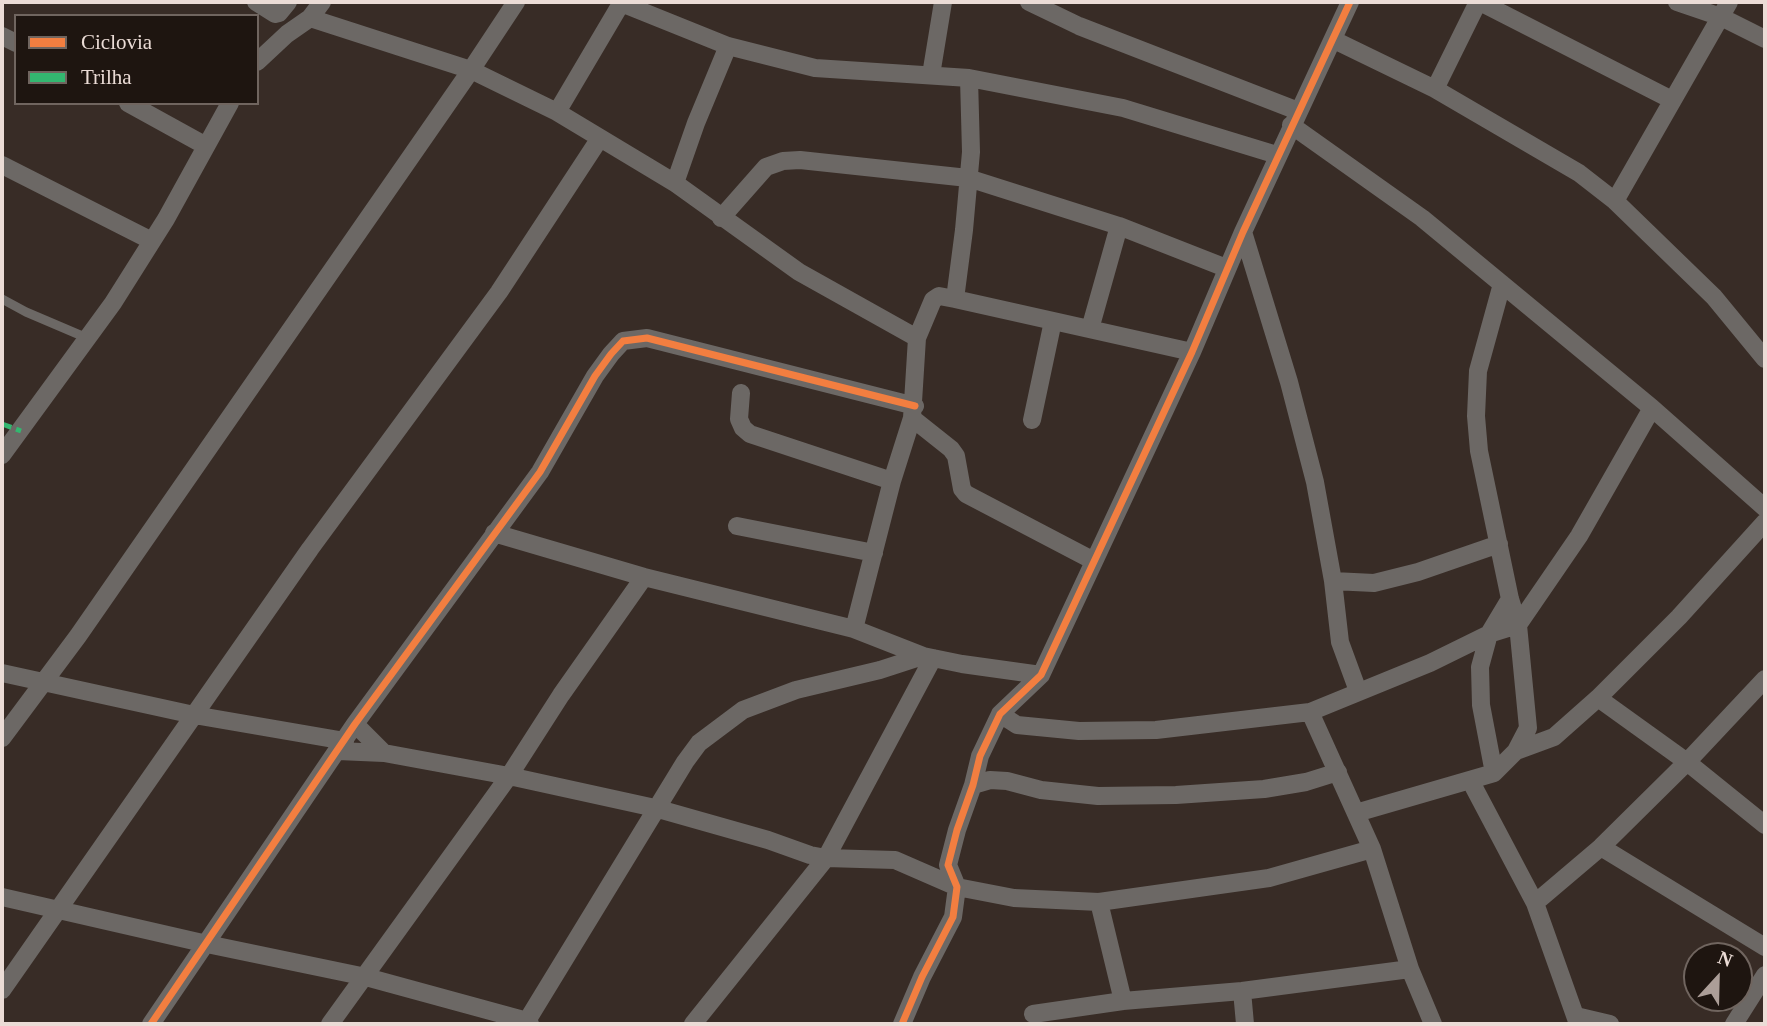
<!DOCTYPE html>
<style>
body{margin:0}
#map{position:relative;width:1767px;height:1026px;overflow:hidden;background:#382c26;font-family:"Times New Roman",serif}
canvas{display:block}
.frame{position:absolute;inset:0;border:4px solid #ebdcd6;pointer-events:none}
.legend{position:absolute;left:14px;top:14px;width:245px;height:91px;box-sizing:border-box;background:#1e1510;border:2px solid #70655f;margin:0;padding:9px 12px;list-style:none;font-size:21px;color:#ebdcd6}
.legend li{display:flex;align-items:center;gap:14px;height:35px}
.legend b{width:35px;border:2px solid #70655f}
.north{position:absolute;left:1683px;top:942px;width:70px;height:70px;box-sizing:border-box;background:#1e1510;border:2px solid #70655f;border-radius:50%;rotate:22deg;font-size:19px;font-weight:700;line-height:28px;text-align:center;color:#ebdcd6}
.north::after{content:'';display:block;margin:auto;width:24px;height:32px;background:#ac9e98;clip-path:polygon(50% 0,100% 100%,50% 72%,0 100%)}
</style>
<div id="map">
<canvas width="1767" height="1026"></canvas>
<div class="frame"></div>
<ul class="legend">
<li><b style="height:9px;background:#f27e40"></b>Ciclovia</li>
<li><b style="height:9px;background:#33b770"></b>Trilha</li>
</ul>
<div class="north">N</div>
</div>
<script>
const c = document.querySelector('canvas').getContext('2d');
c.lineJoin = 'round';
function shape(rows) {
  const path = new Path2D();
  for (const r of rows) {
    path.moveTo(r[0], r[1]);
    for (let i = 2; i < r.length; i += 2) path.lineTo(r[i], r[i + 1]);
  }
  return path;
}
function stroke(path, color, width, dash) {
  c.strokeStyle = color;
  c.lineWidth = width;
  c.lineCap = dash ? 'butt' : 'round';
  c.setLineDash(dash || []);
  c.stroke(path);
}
stroke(shape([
 [2,299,26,312,87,338]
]), '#6c6865', 9);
stroke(shape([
 [256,2,275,14,279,13,288,2],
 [1029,2,1079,26,1298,111],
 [1480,2,1672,100],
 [1677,2,1721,17,1765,39],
 [621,3,728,46,815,68,969,78,1123,108,1277,155],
 [310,18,471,70,557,112,675,183,799,272,917,338],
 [2,36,16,43],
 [1334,40,1435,89,1579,173,1615,201,1714,297,1765,359],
 [257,62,287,34,310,18,322,2],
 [931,75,943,2],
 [1435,89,1478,2],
 [128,103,206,146],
 [557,112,622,2],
 [1291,125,1422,218,1652,408,1765,508],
 [2,165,152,241],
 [675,183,696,123,728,46],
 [1615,201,1729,2],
 [721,218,766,167,783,161,800,160,968,178,1119,226,1226,268],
 [1243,232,1289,382,1315,482,1333,581,1340,642,1358,691],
 [955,299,964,230,971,152,969,78],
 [1090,329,1119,226],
 [741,393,739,419,743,428,750,434,892,481],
 [912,418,951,449,956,456,962,489,966,494,1094,561],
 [1032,420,1053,321],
 [2,455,113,303,166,219,230,103],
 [737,526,874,553],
 [494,533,644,577,854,629,923,656],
 [1333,581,1374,583,1418,572,1499,544],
 [854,629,892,481,912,418,917,338,933,300,939,296,955,299,1192,352],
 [2,673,194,715,345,741],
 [1598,698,1687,762,1765,825],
 [1310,712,1372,849,1410,969,1433,1024],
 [1000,714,1017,725,1079,731,1156,730,1310,712,1430,663,1489,634,1510,599],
 [355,724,384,753],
 [2,738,78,636,471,70,516,2],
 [338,751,384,753,509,776,655,808,768,840,810,855,826,858,895,860,957,887,1014,898,1099,902,1269,878,1372,849],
 [1516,751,1554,737,1598,698,1679,617,1765,522],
 [1494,773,1481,705,1480,667,1489,634,1518,625,1579,536,1652,408],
 [1470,780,1535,903,1578,1024],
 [973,785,990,780,1007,781,1041,790,1098,796,1176,795,1264,789,1306,782,1338,772],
 [1356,813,1494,773,1516,751,1528,728,1518,625,1510,599,1479,451,1476,416,1478,371,1502,284],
 [1601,847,1765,947],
 [2,897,207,944,366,977,527,1021,530,1024],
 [1099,902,1123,1001],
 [1535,903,1601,847,1687,762,1765,679],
 [2,990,310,549,499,292,600,138],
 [1242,991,1245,1024],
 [1033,1014,1123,1001,1242,991,1410,969],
 [1576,1016,1610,1024],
 [151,1024,355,724,540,472,595,376,611,354,623,341,647,338,915,406],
 [330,1024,509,776,561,695,644,577],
 [525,1024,685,762,699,743,743,710,796,690,880,670,923,656,962,664,1041,675],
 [693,1024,826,858,933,658],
 [902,1024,922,977,953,917,957,887,948,865,957,830,973,785,980,756,1000,714,1041,675,1192,352,1243,232,1350,2],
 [1734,1024,1765,975]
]), '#6c6865', 18);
stroke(shape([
 [2,424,21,431]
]), '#33b770', 5, [10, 5]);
stroke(shape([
 [151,1024,355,724,540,472,595,376,611,354,623,341,647,338,915,406],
 [902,1024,922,977,953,917,957,887,948,865,957,830,973,785,980,756,1000,714,1041,675,1192,352,1243,232,1350,2]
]), '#f27e40', 7);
</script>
